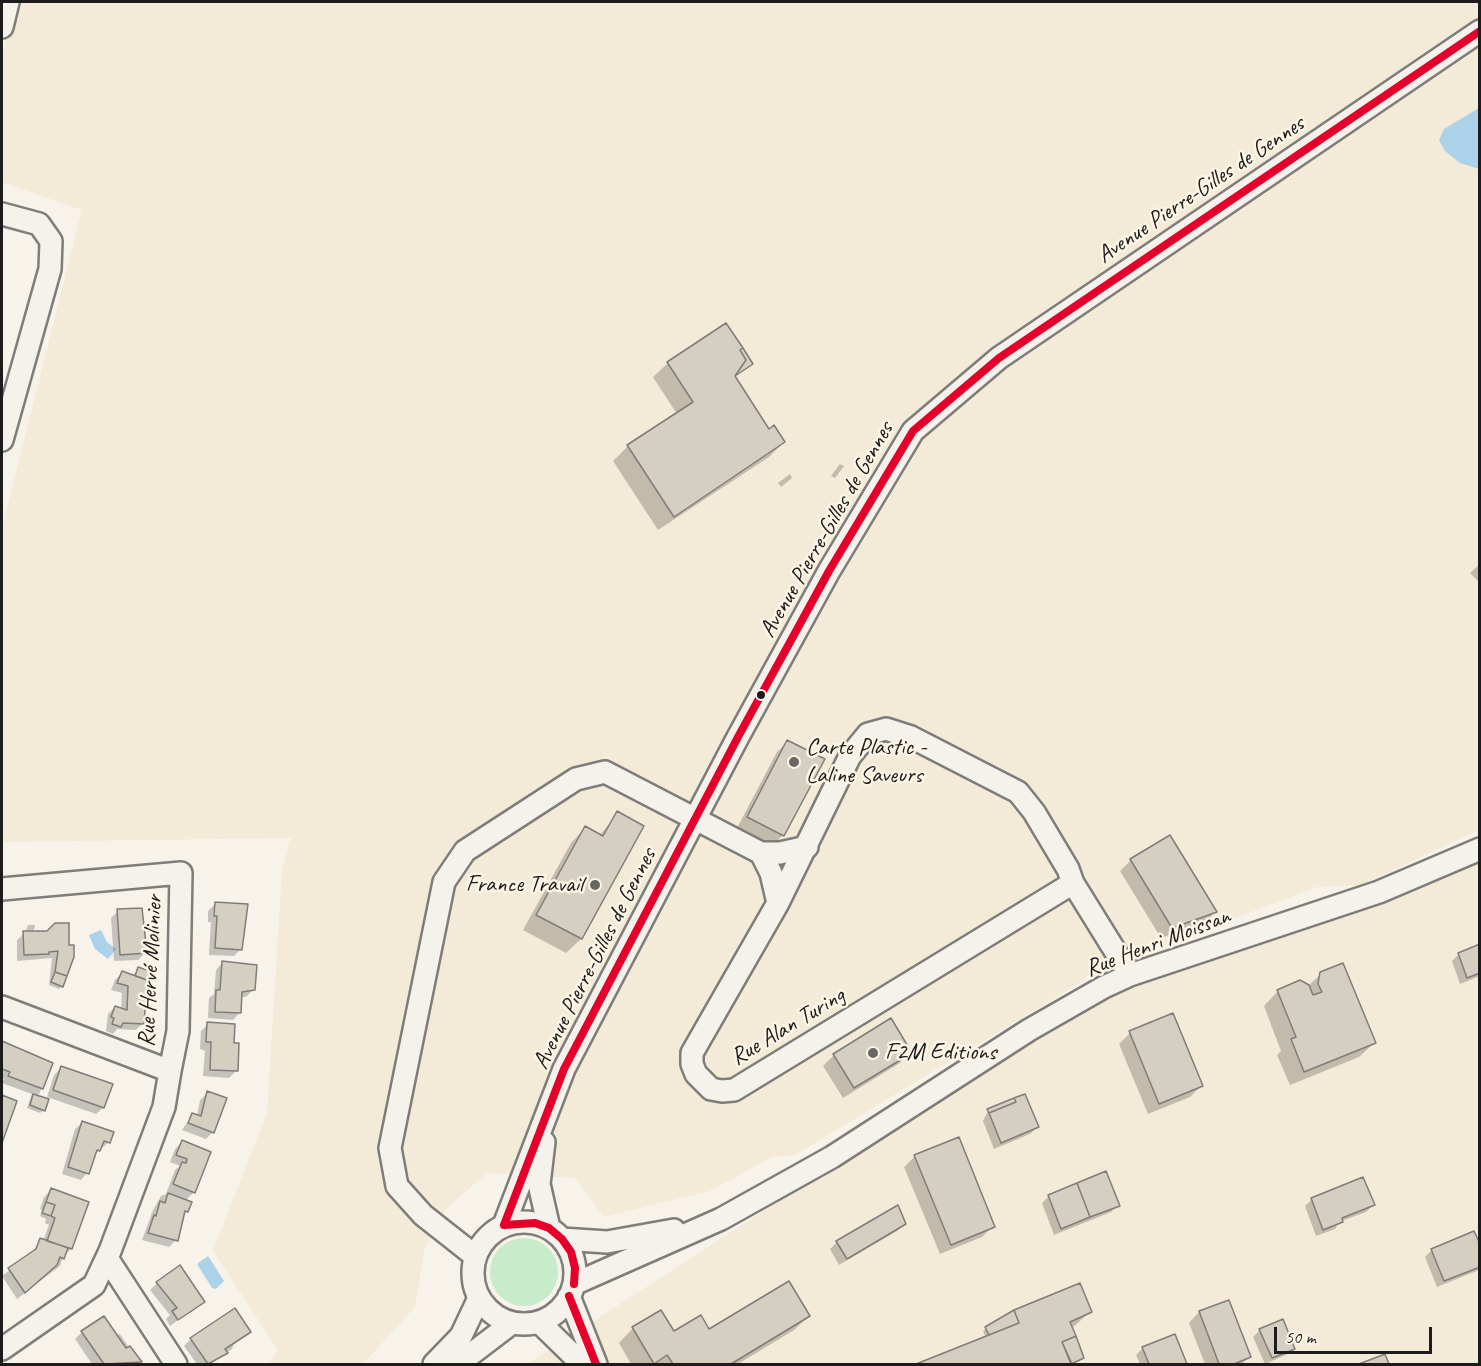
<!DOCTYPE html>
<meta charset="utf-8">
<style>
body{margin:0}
#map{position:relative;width:1481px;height:1366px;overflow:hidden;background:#f7f3ea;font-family:Caveat,sans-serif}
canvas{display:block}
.frame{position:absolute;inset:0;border:3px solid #1c1c1c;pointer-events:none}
.scale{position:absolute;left:1274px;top:1327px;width:158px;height:27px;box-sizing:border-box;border:3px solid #1c1c1c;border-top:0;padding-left:8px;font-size:18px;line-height:21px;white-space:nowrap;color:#1c1c1c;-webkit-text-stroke:4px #fcf5e5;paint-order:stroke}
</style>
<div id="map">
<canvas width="1481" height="1366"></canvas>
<div class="frame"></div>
<div class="scale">50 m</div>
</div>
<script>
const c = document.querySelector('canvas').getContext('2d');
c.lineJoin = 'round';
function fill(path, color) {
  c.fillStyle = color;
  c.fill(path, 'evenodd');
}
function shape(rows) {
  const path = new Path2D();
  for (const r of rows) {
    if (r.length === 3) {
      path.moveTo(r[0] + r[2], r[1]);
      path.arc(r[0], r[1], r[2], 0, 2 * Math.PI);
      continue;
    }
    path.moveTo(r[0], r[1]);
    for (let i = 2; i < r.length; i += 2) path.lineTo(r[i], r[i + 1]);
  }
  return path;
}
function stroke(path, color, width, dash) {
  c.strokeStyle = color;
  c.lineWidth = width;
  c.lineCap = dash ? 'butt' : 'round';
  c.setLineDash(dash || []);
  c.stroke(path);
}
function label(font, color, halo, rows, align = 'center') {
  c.font = font + ' Caveat,sans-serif';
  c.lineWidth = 5;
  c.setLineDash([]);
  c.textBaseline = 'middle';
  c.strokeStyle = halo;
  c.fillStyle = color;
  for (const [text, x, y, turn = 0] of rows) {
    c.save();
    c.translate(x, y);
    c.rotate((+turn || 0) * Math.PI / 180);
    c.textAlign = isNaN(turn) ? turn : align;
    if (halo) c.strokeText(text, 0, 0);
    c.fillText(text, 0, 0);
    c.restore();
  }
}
fill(shape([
 [13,2,1479,2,1479,830,1361,885,1317,887,1151,950,1131,946,1090,965,1086,979,795,1155,772,1157,710,1191,604,1217,575,1178,487,1173,447,1208,425,1248,415,1307,363,1364,269,1364,278,1350,213,1251,267,1113,282,870,291,838,2,842,2,529,82,210,2,182,2,55],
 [1479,842,1479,1364,527,1364,1085,1003]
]), '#f3ead8');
fill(shape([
 [524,1272,34]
]), '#c8ebc9');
fill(shape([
 [1479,108,1480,169,1479,169,1460,163,1445,151,1439,140,1444,129],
 [101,930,107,942,116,949,108,959,95,949,89,935],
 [208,1256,224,1281,216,1289,212,1288,197,1264]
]), '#acd2ea');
fill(shape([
 [668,363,734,376,769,431,784,442,769,457,658,530,613,461,628,446,677,414,653,377],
 [840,464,844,466,835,478,831,476],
 [790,474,792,478,781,487,778,483],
 [1480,564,1480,583,1470,573],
 [788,741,783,835,772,846,737,828,777,752],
 [618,813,642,826,581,939,566,953,523,930,571,843,585,828,599,836],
 [1131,860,1215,912,1205,923,1161,938,1120,871],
 [215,904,241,949,234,956,209,955,211,922,208,922,208,911],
 [118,911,145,953,138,960,114,961,111,918],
 [28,925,35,925,33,933,68,946,62,986,59,989,49,985,52,958,17,961,17,940,25,933],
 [1480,945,1480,976,1460,984,1452,961,1459,954],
 [222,963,254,989,246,997,241,997,240,1012,233,1020,208,1018,209,998,214,994,216,970],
 [138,968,143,1023,136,1030,117,1029,113,1034,106,1031,108,1014,115,1007,121,1009,122,993,111,990,115,980,122,973,133,977],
 [1321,974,1374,1043,1359,1057,1290,1085,1277,1055,1281,1051,1264,1006,1278,991,1308,986],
 [1172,1015,1201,1086,1190,1097,1148,1114,1119,1044,1130,1033],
 [208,1024,232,1045,236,1071,229,1078,203,1076,205,1051,200,1049,201,1031],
 [2,1043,51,1064,38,1097,44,1110,40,1113,27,1108,32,1094,2,1083,4,1079,2,1078],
 [910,1052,900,1063,843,1098,823,1066,834,1055],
 [61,1068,103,1108,96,1114,47,1097,54,1075],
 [207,1093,213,1132,206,1139,182,1130,192,1115,197,1116,200,1100],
 [2,1097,15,1101,2,1139],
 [988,1111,1037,1127,1030,1134,994,1149,983,1121],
 [82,1123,109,1142,94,1155,87,1173,81,1180,62,1174,75,1129],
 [182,1142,209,1152,194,1192,185,1201,186,1211,182,1215,176,1240,169,1247,142,1240,153,1210,161,1196,166,1194,175,1170,180,1166,170,1162,175,1149],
 [915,1156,993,1226,982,1237,940,1254,904,1167],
 [51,1190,87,1203,71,1249,63,1256,60,1266,17,1299,2,1276,31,1254,40,1240,43,1241,49,1225,45,1223,46,1219,40,1216,42,1210,40,1209,44,1197],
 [1049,1196,1118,1205,1111,1212,1054,1235,1042,1203],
 [1312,1199,1373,1205,1366,1212,1336,1223,1337,1226,1335,1229,1316,1236,1305,1206],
 [904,1224,897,1231,839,1265,830,1249,837,1242],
 [1480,1248,1479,1270,1437,1287,1425,1257,1432,1250],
 [157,1283,203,1302,170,1326,166,1319,170,1315,150,1290],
 [1228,1301,1249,1357,1242,1364,1205,1364,1189,1323,1199,1312],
 [1090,1312,1071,1329,1082,1358,1071,1364,920,1364,986,1338,983,1331,986,1328],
 [809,1316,794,1330,738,1364,631,1364,619,1343,633,1328,673,1333,709,1331],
 [1260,1330,1293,1348,1286,1355,1265,1364,1253,1337],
 [249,1331,234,1344,232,1349,210,1364,197,1364,184,1346,191,1339],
 [82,1332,116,1336,120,1334,128,1346,124,1350,130,1348,140,1362,92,1364,75,1339],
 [1174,1336,1186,1364,1140,1364,1136,1355,1143,1348]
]), '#0003');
const building = shape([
 [726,323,743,348,740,350,746,360,735,376,769,429,774,425,785,442,674,517,627,445,693,402,667,362,726,323],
 [743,348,753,364,735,376,746,360,740,350,743,348],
 [787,740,825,759,784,836,747,817,787,740],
 [617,811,644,826,582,939,536,915,585,826,603,836,617,811],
 [1170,835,1217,912,1172,928,1130,859,1170,835],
 [215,902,248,904,242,950,215,948,217,916,214,916,215,902],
 [142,908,147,953,120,955,117,909,142,908],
 [55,923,69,923,69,945,74,945,74,957,67,976,55,972,58,951,49,952,49,954,24,955,23,931,47,931,55,923],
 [1480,944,1480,973,1467,978,1458,953,1480,944],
 [222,961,257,965,255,990,242,992,241,1013,215,1012,216,990,220,990,222,961],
 [1343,963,1376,1043,1304,1072,1291,1039,1296,1037,1277,990,1300,980,1309,985,1313,995,1322,992,1318,984,1320,972,1343,963],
 [138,967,150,971,147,980,135,976,138,967],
 [122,971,147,980,144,1024,123,1023,121,1027,112,1024,114,1018,111,1017,115,1006,127,1010,128,986,117,983,122,971],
 [55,972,67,976,63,987,51,982,55,972],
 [1173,1013,1203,1086,1159,1104,1129,1031,1173,1013],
 [891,1018,912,1053,854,1088,833,1054,891,1018],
 [207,1022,235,1024,234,1043,239,1043,238,1071,210,1070,211,1042,206,1042,207,1022],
 [2,1041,53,1063,43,1089,8,1076,10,1072,2,1069,2,1041],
 [61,1066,113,1084,104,1108,53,1090,61,1066],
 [207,1091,227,1098,214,1133,188,1123,192,1113,201,1116,207,1091],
 [33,1094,49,1099,45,1111,30,1105,33,1094],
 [1025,1094,1039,1127,1001,1143,989,1113,1016,1102,1014,1098,1025,1094],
 [2,1095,17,1101,2,1143,2,1095],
 [1014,1098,1016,1102,989,1113,987,1109,1014,1098],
 [82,1121,114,1132,110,1143,104,1141,100,1151,97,1150,89,1174,68,1167,82,1121],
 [959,1137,995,1227,951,1245,914,1155,959,1137],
 [182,1140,211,1152,195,1193,173,1184,182,1162,186,1163,187,1159,176,1155,182,1140],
 [1106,1171,1120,1206,1090,1217,1077,1183,1106,1171],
 [1363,1177,1375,1205,1342,1218,1343,1222,1323,1230,1311,1198,1363,1177],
 [1077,1183,1090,1217,1061,1229,1048,1195,1077,1183],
 [51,1188,89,1202,72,1249,47,1241,55,1218,51,1216,55,1205,46,1202,51,1188],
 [168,1193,192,1202,188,1212,185,1211,178,1241,148,1233,154,1215,156,1216,160,1201,165,1203,168,1193],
 [46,1202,55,1205,51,1216,42,1213,46,1202],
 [898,1205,906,1224,847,1259,836,1241,898,1205],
 [1474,1231,1480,1244,1480,1267,1444,1281,1431,1249,1474,1231],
 [40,1238,68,1248,64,1259,60,1257,57,1265,25,1293,8,1268,36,1249,40,1238],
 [180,1265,205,1302,178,1320,172,1311,177,1308,156,1282,180,1265],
 [789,1281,810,1316,731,1364,673,1364,667,1355,654,1364,632,1327,661,1310,674,1331,701,1315,709,1329,789,1281],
 [1080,1283,1092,1312,1070,1322,1076,1336,1062,1342,1072,1364,916,1364,1019,1323,1014,1310,1080,1283],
 [1229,1300,1251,1357,1234,1364,1219,1364,1199,1311,1229,1300],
 [235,1308,251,1332,225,1349,228,1353,208,1364,190,1338,235,1308],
 [1014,1310,1019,1323,989,1335,985,1327,1014,1310],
 [104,1316,126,1348,130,1346,142,1362,104,1364,81,1331,104,1316],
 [1283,1319,1295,1349,1272,1358,1259,1329,1283,1319],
 [1175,1334,1187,1364,1149,1364,1142,1347,1175,1334],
 [1076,1336,1084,1358,1071,1364,1062,1342,1076,1336],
 [1385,1354,1389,1364,1359,1364,1385,1354]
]);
fill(building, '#d5cfc1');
stroke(building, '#7f7d79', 1.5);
const minor = shape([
 [2,27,8,2],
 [2,214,39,224,51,241,50,269,2,440],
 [761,853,771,873,778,903],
 [1073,883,734,1090,722,1091,711,1089,696,1074,692,1064,692,1053,778,903,850,756,868,734,886,729,911,737,1018,792,1034,812,1068,869,1073,883,1130,975],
 [2,889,181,873,178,1031,170,1071,164,1107,110,1251,94,1285,2,1349],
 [2,1007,170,1071],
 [544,1142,539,1184,549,1228],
 [524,1273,51],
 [504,1225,564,1069,738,737,829,571,913,431,999,358,1480,31],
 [562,1239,607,1242,674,1230],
 [475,1256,423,1215,397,1186,390,1148,444,882,465,851,576,779,605,772,761,853,780,853,807,847],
 [107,1258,176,1364],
 [574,1284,721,1219,832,1157,1029,1030,1104,987,1130,975,1379,892,1480,849],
 [569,1296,596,1364],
 [539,1322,582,1364],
 [434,1364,461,1336,479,1298],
 [458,1364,512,1323]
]);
stroke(minor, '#7f7d79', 26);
stroke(minor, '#f5f2ec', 21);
stroke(shape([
 [504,1225,564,1069,738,737,829,571,913,431,999,358,1480,31],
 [504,1225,535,1223,549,1228,562,1239,571,1252,575,1268,574,1284],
 [569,1296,596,1364]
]), '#e4002b', 8);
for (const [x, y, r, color] of [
 [761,695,5,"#1c1c1c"],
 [794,762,6,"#696764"],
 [595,885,6,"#696764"],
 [873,1053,6,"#696764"]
]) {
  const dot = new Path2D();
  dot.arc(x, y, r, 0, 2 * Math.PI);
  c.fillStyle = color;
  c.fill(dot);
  stroke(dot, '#fcf5e5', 2);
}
label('24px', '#1c1c1c', '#fcf5e5', [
 ["Avenue Pierre-Gilles de Gennes",1201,190,-34],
 ["Avenue Pierre-Gilles de Gennes",827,530,-60],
 ["Rue Henri Moissan",1158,943,-21],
 ["Avenue Pierre-Gilles de Gennes",595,959,-63],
 ["Rue Hervé Molinier",151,971,-87],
 ["Rue Alan Turing",788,1027,-31]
]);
label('24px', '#1c1c1c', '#fcf5e5', [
 ["Carte Plastic -",806,748],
 ["Laline Saveurs",806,776],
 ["France Travail",583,885,"right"],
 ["F2M Editions",885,1053]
], 'left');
</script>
